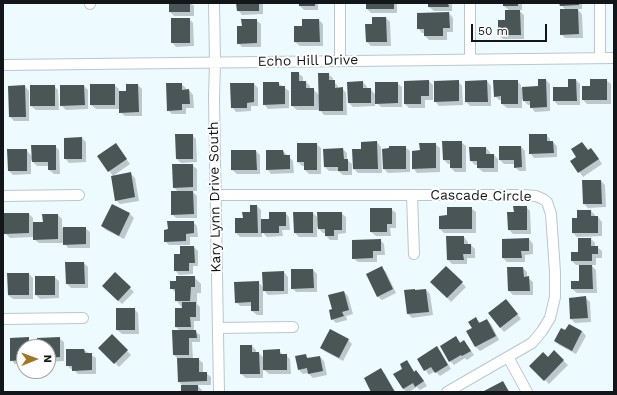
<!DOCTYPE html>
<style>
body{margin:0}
#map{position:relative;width:617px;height:395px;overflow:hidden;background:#edfaff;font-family:"Work Sans",sans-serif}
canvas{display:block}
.frame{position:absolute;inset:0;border:4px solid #121618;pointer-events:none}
.north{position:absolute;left:16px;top:339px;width:40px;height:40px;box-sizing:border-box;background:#fff;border:1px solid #a0a2a3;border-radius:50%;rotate:89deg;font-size:11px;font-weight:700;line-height:16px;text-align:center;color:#121618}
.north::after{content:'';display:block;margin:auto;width:14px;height:18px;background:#9e7825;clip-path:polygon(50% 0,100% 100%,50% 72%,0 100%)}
.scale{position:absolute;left:471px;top:24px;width:76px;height:18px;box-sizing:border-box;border:2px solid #121618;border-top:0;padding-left:5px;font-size:12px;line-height:14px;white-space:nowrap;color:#121618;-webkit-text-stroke:3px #fff;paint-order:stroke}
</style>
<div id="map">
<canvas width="617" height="395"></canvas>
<div class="frame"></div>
<div class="north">N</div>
<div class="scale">50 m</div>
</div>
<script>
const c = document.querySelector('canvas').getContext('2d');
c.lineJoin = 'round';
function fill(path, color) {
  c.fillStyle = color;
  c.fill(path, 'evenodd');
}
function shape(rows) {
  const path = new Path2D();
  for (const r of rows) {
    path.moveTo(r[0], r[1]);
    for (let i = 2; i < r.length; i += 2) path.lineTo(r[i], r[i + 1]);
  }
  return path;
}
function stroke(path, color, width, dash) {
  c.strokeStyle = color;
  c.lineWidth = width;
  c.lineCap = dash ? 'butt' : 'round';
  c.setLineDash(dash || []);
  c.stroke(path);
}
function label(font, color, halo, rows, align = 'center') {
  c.font = font + ' "Work Sans",sans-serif';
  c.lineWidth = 4;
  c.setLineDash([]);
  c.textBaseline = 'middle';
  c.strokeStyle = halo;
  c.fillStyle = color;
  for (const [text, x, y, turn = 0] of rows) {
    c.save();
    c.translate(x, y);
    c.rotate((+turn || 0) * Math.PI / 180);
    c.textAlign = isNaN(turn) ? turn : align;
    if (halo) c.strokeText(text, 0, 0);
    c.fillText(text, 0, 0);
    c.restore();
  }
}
fill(shape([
 [170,3,191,3,194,6,194,16,174,16,170,12],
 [237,3,263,3,263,14,242,15,238,10],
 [300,3,318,3,318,10,304,10,300,6],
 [367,3,397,3,397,13,371,13,367,9],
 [429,3,452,3,452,11,434,11,429,7],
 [504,3,522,3,522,10,518,10,524,15,524,39,503,39,499,35,510,11,504,6],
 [560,3,582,3,582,9,577,9,582,14,583,38,565,38,561,34,566,10,561,5],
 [449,13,453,18,453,32,447,32,447,40,429,40,425,36,425,33,422,33,418,28],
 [386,18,390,22,391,46,371,46,367,42,373,25],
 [189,19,193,23,194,46,176,47,172,42],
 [256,20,261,24,261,47,242,47,238,43,243,27],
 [319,20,323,24,323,46,300,46,295,42,303,27],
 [298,73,303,77,303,82,306,82,310,86,310,89,313,89,319,95,328,74,333,78,333,81,338,86,338,89,342,88,346,93,347,115,324,115,320,110,297,110,292,106],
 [546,80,550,84,550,111,535,112,531,107,531,105,528,105,522,99,522,108,507,108,502,104,502,100,499,100,495,96,517,81,521,85,521,88,539,87],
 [576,80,580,84,580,105,558,105,554,101],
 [606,80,611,84,611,104,587,104,583,100,583,87,591,87],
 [429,81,433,85,433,100,425,100,425,108,409,108,405,104],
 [458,81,462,86,463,105,439,106,435,101],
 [487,81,491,86,491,106,470,106,466,102,466,82],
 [363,82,367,87,367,89,370,89,376,95,397,83,402,87,402,107,381,107,375,101,375,106,353,107,349,103],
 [278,83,289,91,289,108,268,109,264,104],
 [181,84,186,88,186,90,189,90,193,95,194,108,186,108,186,114,172,114,168,110],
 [254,84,258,88,258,106,251,106,251,111,236,112,232,107],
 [114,85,119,89,119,92,127,92,138,85,142,89,142,116,125,116,120,112,120,109,96,109,91,105],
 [25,86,29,91,29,121,14,121,10,117],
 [54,86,58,90,59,110,36,110,31,106],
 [84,86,88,90,88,109,66,110,61,105],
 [192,135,196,139,197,162,181,163,177,159],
 [546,135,550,139,550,142,553,142,557,146,557,157,534,158,530,153],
 [82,138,86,142,86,162,69,163,65,158],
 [377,142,381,147,382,173,358,173,354,169],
 [461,142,466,146,466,172,455,172,451,168,451,164,448,164,444,160],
 [582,143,588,150,591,149,595,153,602,164,583,177,572,161,577,157],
 [115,144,130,164,113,176,98,156],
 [298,144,316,144,321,148,321,174,309,174,305,170,305,166,302,166,298,162],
 [435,144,440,148,440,172,417,173,413,168,421,151],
 [55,146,59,150,60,174,54,174,49,170,49,166,37,166,31,160,31,174,13,175,9,171,26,150,32,156],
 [405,147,410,151,410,172,388,173,384,169],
 [521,147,525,151,526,171,519,171,515,167,515,164,504,164,500,160],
 [470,148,486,148,490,152,490,155,494,155,498,159,498,172,483,172,478,168,478,165,475,165,471,161],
 [343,149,347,153,347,160,352,164,352,175,343,175,338,171,329,171,325,167],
 [232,151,256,151,260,155,260,174,237,174,232,170],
 [283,151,293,161,294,173,271,174,267,169],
 [192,165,197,169,197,191,192,191,197,196,197,218,176,218,172,214,178,192,174,187],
 [131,174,135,178,139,201,120,204,116,200],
 [601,181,605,185,606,207,588,208,584,204],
 [112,205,130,214,134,218,124,239,106,230,102,226],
 [251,206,257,206,261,210,261,220,270,220,285,213,289,217,290,230,282,230,283,236,267,237,262,232,262,237,240,237,236,233,244,219,251,213],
 [526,207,530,211,531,234,513,234,509,230,515,213],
 [471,208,476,212,476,233,444,233,440,229,448,216],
 [391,209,396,213,396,228,390,228,391,236,376,236,371,232],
 [591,211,595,215,595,217,598,217,602,222,602,236,577,237,573,233,578,219],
 [313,213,319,219,341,213,346,217,346,233,338,234,338,240,330,240,326,236,326,233,323,233,317,227,317,237,299,237,295,233],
 [29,214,33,218,33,223,44,223,58,215,62,219,62,228,85,228,90,232,90,248,68,248,64,243,39,243,34,239,34,237,10,238,5,233],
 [193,222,197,226,198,237,190,237,190,245,169,245,165,241],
 [447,237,464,237,468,242,468,245,471,245,475,249,475,258,467,258,467,264,452,264,448,260],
 [529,239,533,244,533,254,525,255,525,262,507,262,503,258],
 [591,239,595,243,595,247,597,247,602,251,602,258,596,258,596,265,591,265,596,270,597,293,577,293,572,289,572,282,580,282,580,265,576,265,572,261],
 [380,240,384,244,385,255,377,255,377,262,358,262,353,258],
 [194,247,198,251,198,266,193,266,193,274,179,275,175,270,181,255],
 [84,263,88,267,88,288,71,288,67,284],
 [446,267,466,287,451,302,432,282],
 [382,268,386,272,396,293,382,300,377,296],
 [523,268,527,272,527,277,533,282,533,295,513,295,509,291],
 [313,270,317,274,317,292,296,292,292,288],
 [284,272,288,277,288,294,268,295,263,289,263,315,257,315,252,311,252,306,240,306,236,302,258,282,264,288],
 [8,274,29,274,33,278,33,299,13,299,8,295],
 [115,274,134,292,122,304,103,286],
 [54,277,59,281,59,298,40,299,36,295],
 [194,277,201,284,201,293,197,293,197,304,200,307,200,321,194,321,194,331,200,335,200,342,192,342,193,359,198,359,203,363,203,373,206,373,211,377,211,385,197,385,202,390,202,392,182,392,182,385,179,382,178,359,174,355,180,331,176,327,183,309,176,300,176,293,171,288,177,282],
 [426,290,430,294,433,315,412,318,408,314,405,291],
 [344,292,348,296,353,314,346,316,347,320,336,323,332,319,333,310],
 [585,297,590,302,591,322,575,323,571,319,570,299],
 [510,304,521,319,504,332,500,327],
 [134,309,138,313,139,334,122,334,117,330],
 [476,319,481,323,487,320,491,324,499,340,480,351,476,347,467,331,473,328],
 [582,331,586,336,576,354,559,345,555,341,566,332],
 [112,336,131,355,119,367,100,348],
 [456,337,461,343,464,342,468,346,474,355,467,360,465,358,454,365,450,361],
 [28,338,32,343,32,347,24,347,24,364,15,364,11,360],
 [59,338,64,342,64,361,48,362,48,347,39,347],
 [348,340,352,344,343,361,326,352,321,348],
 [252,346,256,350,256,353,259,353,264,358,279,350,283,355,286,355,290,359,291,374,269,374,263,369,263,378,246,378,241,374],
 [437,347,441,352,451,369,440,376,435,371,429,375,418,359],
 [84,350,96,358,96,374,78,374,73,369,71,369,67,365],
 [554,352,568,365,549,384,531,366,548,358],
 [306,356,309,359,320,357,324,361,327,375,313,378,308,373,303,374,299,370],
 [406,361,415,372,416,371,420,375,427,386,420,390,417,387,409,392,407,392,403,389,404,369],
 [381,370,385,374,395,392,373,392],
 [503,382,510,392,485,392]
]), '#0003');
fill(shape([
 [169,3,190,3,190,12,169,12],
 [236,3,259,3,259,11,237,11],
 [299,3,315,3,315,6,299,6],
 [366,3,394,3,394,9,366,9],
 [428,3,448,3,449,7,428,7],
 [503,3,518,3,518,6,503,6],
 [559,3,579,3,579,5,560,6],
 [560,9,578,9,579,34,560,35],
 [505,10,520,10,521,35,498,35,498,20,505,20],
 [449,12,450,28,443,28,443,36,424,36,424,29,417,29,417,13],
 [372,17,386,17,387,42,366,42,365,24,372,24],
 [171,18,190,18,190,43,171,43],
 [241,19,257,19,257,43,237,44,237,26,242,26],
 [302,19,319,19,320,42,294,42,294,26,302,26],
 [291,72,299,72,299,81,306,81,306,88,314,88,314,106,291,106],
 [318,73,329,73,329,80,335,80,335,88,343,87,343,111,319,111],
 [538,79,546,79,547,107,530,108,530,101,523,101,522,87,538,86],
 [568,79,576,79,577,101,553,101,553,87,568,87],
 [590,79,607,79,607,100,582,100,582,86,590,86],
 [429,80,429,96,421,96,421,104,404,104,404,81],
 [459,80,459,101,434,102,434,81],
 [487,80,488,102,465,102,465,81],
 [493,80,518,80,518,104,501,104,501,96,494,97],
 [363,81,363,88,371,88,371,103,348,103,347,82],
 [263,82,279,82,279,86,285,86,285,104,263,105],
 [375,82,398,82,398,103,375,104],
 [166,83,182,83,182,90,189,89,190,104,182,104,182,110,167,111],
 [230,83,254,83,254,102,247,103,247,108,231,108],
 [90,84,115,84,115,105,90,105],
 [126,84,138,84,139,112,119,113,119,91,126,91],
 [25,85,26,117,9,117,8,86],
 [30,85,55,85,55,106,30,106],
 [60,85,84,85,85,105,60,106],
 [175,134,193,134,193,159,176,159],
 [529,134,547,134,547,141,553,141,554,153,529,154],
 [82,137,82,159,64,159,64,138],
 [377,141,378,169,353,169,352,149,361,149,361,142],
 [442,141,462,141,462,168,450,168,450,160,443,160],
 [582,142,588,150,591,148,599,159,578,173,570,161,576,157,571,149],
 [116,143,127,159,108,172,97,156],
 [297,143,317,143,317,170,304,170,304,162,297,162],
 [419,143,436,143,436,168,412,169,412,151,420,150],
 [31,145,56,145,56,170,48,170,48,162,32,162],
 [389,146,406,146,406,169,383,169,382,149,389,148],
 [499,146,521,146,522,167,514,168,514,160,499,160],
 [469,147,486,147,486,154,494,154,494,168,477,168,477,161,470,161],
 [343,148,344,159,348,159,348,171,338,171,338,167,324,167,323,149],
 [7,149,27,149,27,171,8,171],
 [231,150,256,150,257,170,231,170],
 [266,150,283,150,284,155,290,155,290,169,266,170],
 [172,164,193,164,193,187,173,188],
 [131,172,135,197,115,201,111,176],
 [582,180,601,180,602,204,583,204],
 [171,191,193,191,194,214,171,215],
 [112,204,130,213,119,236,101,226],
 [250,205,257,205,258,233,235,233,235,218,243,218,242,212,250,212],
 [513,206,527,206,527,230,508,230,507,212,514,212],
 [447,207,472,207,472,229,439,229,439,216,447,215],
 [370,208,392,208,392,224,387,224,387,232,370,232],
 [577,210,591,210,591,216,598,216,598,233,572,233,572,218,577,218],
 [269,212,286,212,286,226,279,226,279,233,261,233,261,219,269,219],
 [293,212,313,212,313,233,294,233],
 [317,212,342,212,342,230,334,230,334,236,325,236,325,229,318,229],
 [4,213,29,213,29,233,4,234],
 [42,214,58,214,58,239,33,240,33,222,43,222],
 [167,221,194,221,194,233,186,234,186,241,164,242,164,230,168,229],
 [63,227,86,227,86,244,63,245],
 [446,236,464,236,464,244,471,244,471,254,463,254,464,260,447,260],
 [529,238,529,251,521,251,522,258,502,258,502,239],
 [578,238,591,238,591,246,598,246,598,254,592,254,592,261,571,261,571,252,578,252],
 [381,239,381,251,373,251,373,258,352,259,352,240],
 [180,246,194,246,195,263,189,263,189,271,174,271,174,254,180,254],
 [65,262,84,262,85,284,66,284],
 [579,265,592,265,593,289,571,289,571,281,579,281],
 [382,266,393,289,377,297,366,274],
 [446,266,463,282,447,298,430,282],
 [507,267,523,267,524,277,529,276,530,291,508,291],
 [291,269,313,269,314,288,291,289],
 [284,271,284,291,263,291,262,272],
 [115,272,131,287,118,301,102,286],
 [7,273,29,273,29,295,8,295],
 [35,276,55,276,55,295,35,295],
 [176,276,195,276,195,287,191,287,190,301,175,301,175,289,170,289,170,281,176,281],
 [259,281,259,311,251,311,251,302,235,303,234,282],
 [415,289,415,290,426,289,429,312,407,314,404,290],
 [344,291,349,310,342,312,344,316,331,320,329,310,332,309,328,295],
 [586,296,588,318,570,319,569,298],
 [506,299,518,314,500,328,488,313],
 [182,302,196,302,196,317,190,317,191,327,175,327,175,308,182,308],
 [116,308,135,308,135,330,116,330],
 [476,317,479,323,487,319,496,336,475,347,466,331,472,328,468,322],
 [569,324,582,331,572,351,554,341,561,328,565,330],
 [330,329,349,339,339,358,320,348],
 [172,330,196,330,197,338,189,338,189,355,173,355],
 [112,334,128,350,114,364,98,348],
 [456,336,460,343,464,340,471,351,462,356,461,355,449,362,440,346],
 [29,337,29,347,24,347,24,360,10,361,10,338],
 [60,337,60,357,48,358,48,347,38,347,37,338],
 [240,345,252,345,252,352,259,352,260,374,240,374],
 [437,346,448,365,435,373,431,367,424,371,417,359],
 [66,349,84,349,85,353,92,353,92,370,72,371,72,366,66,366],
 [280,349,280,354,287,354,287,370,263,370,263,350],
 [554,350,564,360,544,381,529,366,543,352,548,357],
 [306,354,307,358,320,356,323,371,308,374,307,368,298,370,295,356],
 [177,358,199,358,199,372,207,372,207,381,178,382],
 [407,360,414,372,416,370,424,381,415,387,413,383,403,389,393,374,402,369,400,364],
 [381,368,395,392,371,392,364,378],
 [503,381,509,392,482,392],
 [181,385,198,385,198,392,181,392]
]), '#4a5656');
const minor = shape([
 [90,3,90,4],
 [214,3,215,62,214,98,219,392],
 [470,3,470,59],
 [600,3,600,58],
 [340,61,340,3],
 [3,65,614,58],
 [215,195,523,195,536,196,543,199,547,202,551,214,555,272,555,297,550,318,542,331,532,343,447,392],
 [412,195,414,254],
 [3,196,79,195],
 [3,319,83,318],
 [218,328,293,327],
 [508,357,527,392]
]);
stroke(minor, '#bac7cc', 12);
stroke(minor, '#fff', 10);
label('14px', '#121618', '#fff', [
 ["Echo Hill Drive",308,61,-1],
 ["Cascade Circle",481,196,1],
 ["Kary Lynn Drive South",215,197,-91]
]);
</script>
